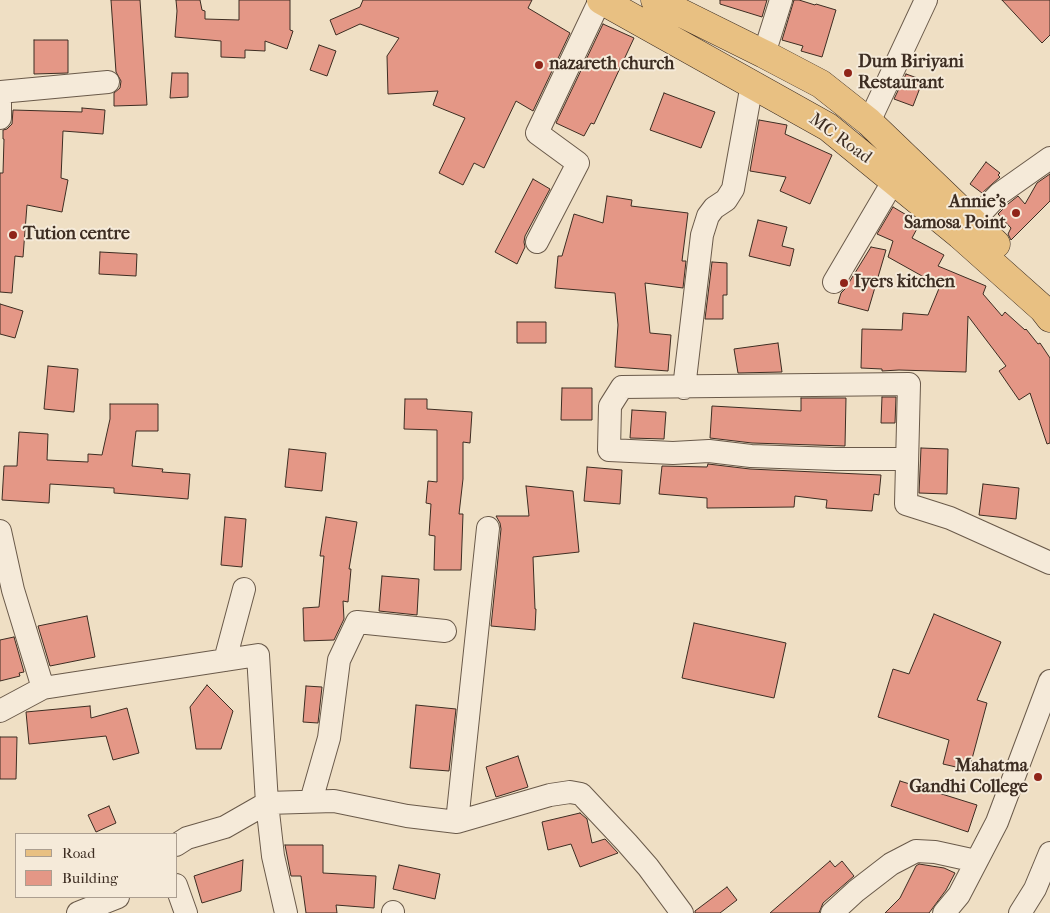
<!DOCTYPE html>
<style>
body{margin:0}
#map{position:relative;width:1050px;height:913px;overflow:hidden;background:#efdfc4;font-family:"IM FELL French Canon",serif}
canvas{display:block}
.legend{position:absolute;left:15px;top:833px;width:162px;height:65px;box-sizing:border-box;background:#f5ead9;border:1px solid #ab9e90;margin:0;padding:6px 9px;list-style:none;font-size:15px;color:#3d2d22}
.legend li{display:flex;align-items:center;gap:10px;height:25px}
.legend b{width:25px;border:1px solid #ab9e90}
</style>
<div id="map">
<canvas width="1050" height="913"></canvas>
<ul class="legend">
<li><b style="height:6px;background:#e8c082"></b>Road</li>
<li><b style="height:14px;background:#e49786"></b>Building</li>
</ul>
</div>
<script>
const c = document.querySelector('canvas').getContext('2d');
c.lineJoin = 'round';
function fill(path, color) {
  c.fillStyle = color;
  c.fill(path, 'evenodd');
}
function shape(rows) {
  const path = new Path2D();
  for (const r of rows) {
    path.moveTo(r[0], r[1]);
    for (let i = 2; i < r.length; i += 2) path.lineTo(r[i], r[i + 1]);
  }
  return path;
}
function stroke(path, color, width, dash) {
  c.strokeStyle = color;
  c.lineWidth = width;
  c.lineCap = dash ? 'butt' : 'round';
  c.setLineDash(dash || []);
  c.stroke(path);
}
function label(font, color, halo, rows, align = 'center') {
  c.font = font + ' "IM FELL French Canon",serif';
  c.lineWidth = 4;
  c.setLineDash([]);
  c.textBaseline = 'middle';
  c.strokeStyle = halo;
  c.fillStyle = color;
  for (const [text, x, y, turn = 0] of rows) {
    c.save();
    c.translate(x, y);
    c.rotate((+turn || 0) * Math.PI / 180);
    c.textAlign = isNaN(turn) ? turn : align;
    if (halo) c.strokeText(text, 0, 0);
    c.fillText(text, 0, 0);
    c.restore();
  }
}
const building = shape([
 [111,0,140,0,147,105,114,106,114,93,120,88,121,81,116,72,111,0],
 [176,0,200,0,202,10,205,11,205,19,239,20,239,0,290,0,290,30,293,31,287,49,265,41,265,51,245,50,245,58,221,57,221,41,175,37,177,11,176,0],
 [363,0,532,0,528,8,570,33,533,111,516,101,484,168,474,163,463,185,439,173,465,118,433,105,438,91,388,94,387,56,399,38,360,24,336,35,330,20,360,7,363,0],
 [720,0,767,0,762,17,720,4,720,0],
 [794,0,799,0,815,5,816,4,836,10,822,57,801,51,803,46,782,40,794,0],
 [1002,0,1050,0,1050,35,1042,43,1002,0],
 [603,24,634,38,594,124,591,123,584,136,556,123,603,24],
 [34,40,68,40,68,73,34,74,34,40],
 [319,45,336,51,327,76,310,70,319,45],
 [172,73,188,73,188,97,170,98,172,73],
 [906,74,923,80,913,106,894,99,906,74],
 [664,93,715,112,701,148,650,130,664,93],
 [82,108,105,110,103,134,63,131,61,178,68,180,62,212,27,205,23,257,15,256,12,293,0,292,0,173,3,173,4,139,3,139,3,130,7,129,12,124,13,110,82,112,82,108],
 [759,120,787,125,785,134,832,155,810,204,780,191,786,177,750,171,759,120],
 [986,162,1000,173,998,175,1000,177,982,193,970,184,986,162],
 [1050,174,1050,201,1011,240,1008,234,1011,228,998,214,1008,204,1018,196,1025,204,1037,183,1050,174],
 [533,179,550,189,525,236,524,242,525,247,517,264,495,252,533,179],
 [607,196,632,200,631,206,688,213,682,261,686,261,683,288,645,283,650,333,671,335,668,371,615,367,618,325,615,293,555,288,558,256,562,256,574,214,603,223,607,196],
 [893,207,920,223,912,238,944,255,938,266,986,286,983,294,1002,316,1005,312,1025,330,1026,329,1038,344,1040,343,1050,358,1050,443,1047,444,1030,393,1019,400,999,371,1006,366,968,316,966,372,899,370,882,371,882,369,861,368,862,329,902,330,903,313,928,315,940,286,888,257,893,241,877,234,893,207],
 [758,220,787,227,782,246,794,249,790,266,749,256,758,220],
 [871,247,886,250,868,311,838,303,841,293,845,289,871,247],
 [100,252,137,254,136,276,99,274,100,252],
 [712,262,727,263,727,295,723,295,723,319,705,319,712,262],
 [0,304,23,311,15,338,0,334,0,304],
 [517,322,546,322,546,343,517,343,517,322],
 [778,343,782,372,738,373,734,349,778,343],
 [48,366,78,369,74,412,44,409,48,366],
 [562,388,592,388,592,420,561,420,562,388],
 [882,397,896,397,895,423,881,423,882,397],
 [801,398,846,398,845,446,752,443,710,438,712,406,801,411,801,398],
 [405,399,427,399,427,409,472,412,470,443,463,442,463,479,459,514,463,514,461,570,434,570,435,536,429,535,431,504,426,503,428,481,437,482,437,430,404,429,405,399],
 [110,404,158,404,158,431,136,431,132,466,163,469,162,472,190,474,188,499,114,493,114,488,50,484,49,503,2,500,4,466,17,466,19,432,48,434,47,460,88,462,88,454,102,455,110,419,110,404],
 [632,410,666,412,664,439,630,438,632,410],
 [921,448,948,449,947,494,919,493,921,448],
 [289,449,326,453,322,491,285,487,289,449],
 [708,464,750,469,881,475,879,495,874,494,872,511,826,508,827,500,795,496,794,507,707,508,707,498,659,494,662,466,707,467,708,464],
 [587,467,622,470,620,504,584,501,587,467],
 [983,484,1019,488,1016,519,979,515,983,484],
 [526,486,573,491,579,552,533,557,535,609,536,609,535,630,491,626,501,529,500,523,496,516,529,516,526,486],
 [225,517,246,519,242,567,221,565,225,517],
 [326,517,357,522,349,569,351,569,348,602,343,601,344,619,334,640,304,641,303,608,319,607,324,556,320,556,326,517],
 [382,576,419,579,417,615,379,611,382,576],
 [934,614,1001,642,977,700,987,703,969,770,943,764,949,740,878,717,893,669,909,674,934,614],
 [87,616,95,657,50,666,38,626,87,616],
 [694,623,786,643,774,698,682,678,694,623],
 [14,637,24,672,19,673,20,676,0,681,0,640,14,637],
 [207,685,233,711,221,749,196,749,190,707,207,685],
 [306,686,322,687,318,723,303,722,306,686],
 [416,705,456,709,449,771,410,768,416,705],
 [90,706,91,718,127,708,139,753,113,760,106,736,29,744,26,712,90,706],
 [0,737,17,737,16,779,0,779,0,737],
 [518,756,528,787,496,797,486,767,518,756],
 [900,781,977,805,968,832,891,806,900,781],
 [109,806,116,823,96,832,88,815,109,806],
 [580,813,587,819,592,843,605,839,618,853,580,867,571,844,548,850,542,822,580,813],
 [285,845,323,845,323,873,376,876,374,908,336,905,337,913,306,913,301,876,291,876,285,845],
 [243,860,241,891,202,903,194,876,243,860],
 [830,861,835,867,842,861,854,876,823,903,819,913,770,913,830,861],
 [919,864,944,868,955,873,946,890,929,913,885,913,900,898,916,866,919,864],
 [399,865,440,874,435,899,393,889,399,865],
 [727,887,737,900,720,913,695,913,695,911,727,887]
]);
fill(building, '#e49786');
stroke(building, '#3d2d22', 1);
const street = shape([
 [764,54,781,0],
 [0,92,108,82],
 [0,98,0,118],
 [869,122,926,0],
 [961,234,999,194,1050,158],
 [537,242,578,163,537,133,600,0],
 [834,282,894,180],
 [684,388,702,235,708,216,714,208,726,200,733,189,752,84],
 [906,459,836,459,751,456,709,451,673,453,609,450,610,406,622,387,909,384,906,504,950,518,1050,563],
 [0,531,13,590,43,688,0,711],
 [225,660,244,589],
 [43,688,258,655,267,803,273,856,286,913],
 [311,801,329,738,339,660,357,622,445,631],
 [457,822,488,528],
 [176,845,187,838,225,827,267,803,334,801,407,816,457,822,550,795,570,792,581,794,627,843,648,867,682,913],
 [176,885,186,913],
 [393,912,393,913],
 [78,913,118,897],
 [832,913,856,891,891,864,916,851,935,852,976,861],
 [944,913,959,895,997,822,1050,681],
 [1020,913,1035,889,1050,853]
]);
const primary = shape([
 [601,0,828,127,960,235,1043,309,1050,318],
 [655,0,764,54,821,84,869,122,996,244]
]);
stroke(street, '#6a5a4a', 24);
stroke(primary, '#3d2d22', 29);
stroke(street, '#f5ead9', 22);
stroke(primary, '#e8c082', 28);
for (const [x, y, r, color] of [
 [539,65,5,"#8f2418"],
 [848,73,5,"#8f2418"],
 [1016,213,5,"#8f2418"],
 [13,235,5,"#8f2418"],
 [844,283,5,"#8f2418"],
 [1038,777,5,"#8f2418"]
]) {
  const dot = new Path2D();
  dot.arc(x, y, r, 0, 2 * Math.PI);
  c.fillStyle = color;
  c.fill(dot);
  stroke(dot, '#f5ead9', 2);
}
label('bold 18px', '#3d2d22', '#f5ead9', [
 ["Dum Biriyani",858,63],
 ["Restaurant",858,84],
 ["nazareth church",549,65],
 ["Annie's",1006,203,"right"],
 ["Samosa Point",1006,224,"right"],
 ["Tution centre",23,235],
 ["Iyers kitchen",854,283],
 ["Mahatma",1028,767,"right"],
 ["Gandhi College",1028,788,"right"]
], 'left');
label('18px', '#3d2d22', '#f5ead9', [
 ["MC Road",840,139,36]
]);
</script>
